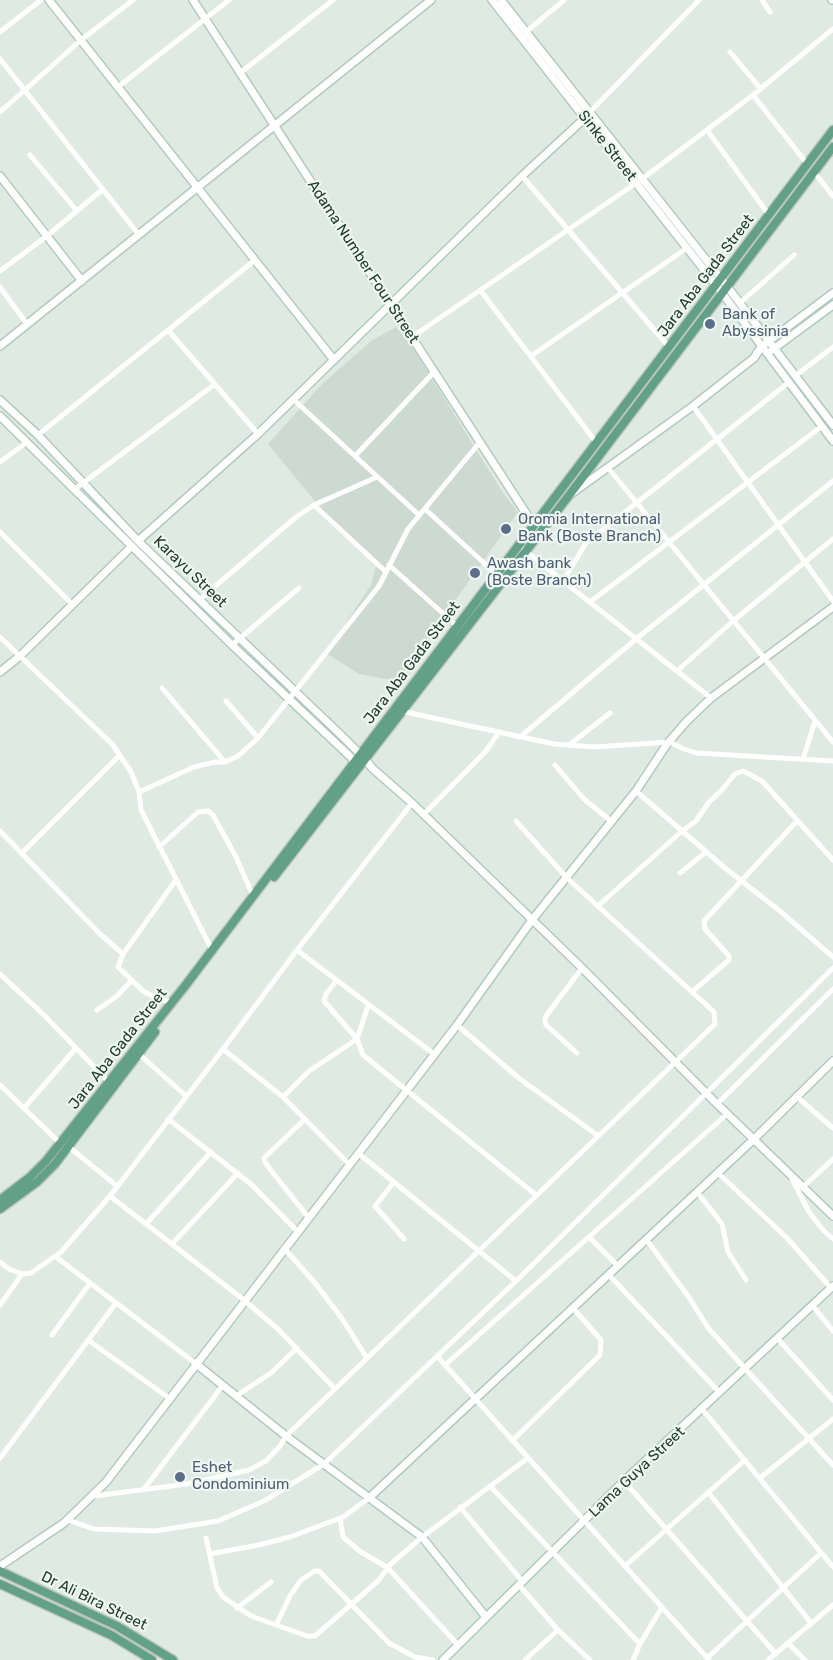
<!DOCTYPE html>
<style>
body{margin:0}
canvas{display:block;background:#deeae3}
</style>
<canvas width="833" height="1660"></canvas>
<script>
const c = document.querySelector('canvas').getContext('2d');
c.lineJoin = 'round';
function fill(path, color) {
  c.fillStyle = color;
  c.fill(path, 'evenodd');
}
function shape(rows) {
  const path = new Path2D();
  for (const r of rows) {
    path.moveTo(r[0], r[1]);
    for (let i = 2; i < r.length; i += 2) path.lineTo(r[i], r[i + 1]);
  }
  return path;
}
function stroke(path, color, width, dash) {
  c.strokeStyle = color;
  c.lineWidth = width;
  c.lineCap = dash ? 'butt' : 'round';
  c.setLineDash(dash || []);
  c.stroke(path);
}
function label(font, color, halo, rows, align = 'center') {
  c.font = font + ' Rubik,sans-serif';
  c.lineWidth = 4.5;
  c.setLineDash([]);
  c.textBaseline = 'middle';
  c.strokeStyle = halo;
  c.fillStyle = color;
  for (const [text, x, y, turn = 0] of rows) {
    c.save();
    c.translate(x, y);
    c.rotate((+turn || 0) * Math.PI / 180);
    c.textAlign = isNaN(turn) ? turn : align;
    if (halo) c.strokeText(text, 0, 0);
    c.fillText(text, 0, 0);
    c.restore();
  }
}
fill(shape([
 [396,327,415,351,503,493,518,512,398,681,359,674,326,653,371,585,377,563,341,533,268,444,321,385,371,341]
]), '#ccdad2');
const secondary = shape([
 [49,0,334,360],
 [193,0,533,524],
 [492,0,716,285,833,441],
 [501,0,726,285,833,425],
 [832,0,833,0],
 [0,176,82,281],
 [0,346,431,0],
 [772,350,833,305],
 [0,400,38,435,138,541,343,737,365,759,372,768,412,803,582,968,713,1100,833,1216],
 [0,416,232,645,358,764],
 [571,494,693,406,754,358,761,347,833,293],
 [138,541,258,434,522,176,585,118],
 [0,672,20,656,131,547],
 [195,1363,286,1436,422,1537,486,1617],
 [369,1498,753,1140,833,1061],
 [0,1566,64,1523,106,1482,457,1025,532,920,636,791,667,744,686,722,711,698,833,607],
 [443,1660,624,1481,833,1286]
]);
const primary = shape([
 [274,877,567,498,833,147],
 [0,1200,30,1177,46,1161,185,986,833,130],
 [0,1209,37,1182,55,1164,155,1032],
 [0,1571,117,1626,173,1660],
 [0,1584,111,1635,152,1660]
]);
stroke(secondary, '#b1cabe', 10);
stroke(primary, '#bcc4c1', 11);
stroke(shape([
 [762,0,770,12],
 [0,32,41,0],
 [526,32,564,0],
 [730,52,761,89],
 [0,59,139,235],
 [240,73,333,0],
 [118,87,229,0],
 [753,95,808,165],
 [0,112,81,40,133,0],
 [590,112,699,0],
 [707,130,769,215],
 [30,155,77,211],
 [814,172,833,196],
 [522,176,669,347],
 [0,271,47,236,103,189],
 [0,287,27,324],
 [480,290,596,442],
 [740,303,794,255],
 [168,330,258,434],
 [412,337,642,179,753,95,833,29],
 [531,356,687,248],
 [795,376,833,347],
 [294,400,419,515],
 [693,406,833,601],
 [38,435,255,260],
 [355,456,434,372],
 [0,462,27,442],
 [609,469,833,742],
 [75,489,215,384],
 [314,505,386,572],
 [425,509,496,574],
 [0,532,72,604],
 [524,550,711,698],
 [389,565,457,626],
 [563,581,586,543,788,383],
 [199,600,296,517,314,505,377,477],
 [590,602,822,426],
 [0,637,113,745,131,772,139,792,141,810,212,950],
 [232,645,299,588],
 [677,671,733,621,833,539],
 [162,688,225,762],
 [226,701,258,738],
 [401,711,554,744,594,747,670,742,684,749,696,753,833,761],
 [520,737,636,639,833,481],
 [569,745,610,713],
 [803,759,815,721],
 [555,765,584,799,612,822],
 [636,791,725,868,780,911,833,957],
 [139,792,194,767,215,762,225,762,238,756,258,738,379,586,408,529,480,442],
 [424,814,486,751,499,732],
 [0,831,99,933,123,954],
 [159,847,198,812,208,811,213,815,236,857,253,896],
 [22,853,120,755],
 [680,873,706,852],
 [598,906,682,831,696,821,709,802,721,791,735,774,743,771,762,781,833,860],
 [297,950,434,1054],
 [0,974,44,1015,108,1081],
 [336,981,326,994,324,1001,357,1039,363,1055,536,1195],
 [692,992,729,960,729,956,705,929,704,921,797,821],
 [172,1002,158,999,143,991,118,967,123,954,176,880],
 [97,1010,117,996,131,981],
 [457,1025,520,1079,597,1135],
 [223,1049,283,1097,349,1164],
 [577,1053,546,1025,545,1021,546,1016,582,968],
 [139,1054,186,1096],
 [0,1085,61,1144],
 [796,1096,833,1128],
 [283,1097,309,1071,357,1039,368,1006],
 [717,1104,833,989],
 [24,1108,76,1048],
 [168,1119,252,1185,297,1231],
 [305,1119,264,1158,265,1162,269,1168,308,1217],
 [69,1147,117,1186],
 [358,1153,516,1281],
 [718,1173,787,1238,831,1288],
 [792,1179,809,1212,824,1231,833,1239],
 [394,1182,375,1206,404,1239],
 [803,1187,833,1159],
 [697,1192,722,1224,728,1252,746,1280],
 [110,1196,244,1300,279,1330,335,1389],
 [146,1224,211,1152],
 [590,1238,618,1266],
 [646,1239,688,1296,709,1329,833,1465],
 [172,1244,238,1173],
 [284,1248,315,1283,341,1317,367,1358],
 [56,1257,195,1363],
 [0,1262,9,1269,22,1274,31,1273,61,1252,110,1196,223,1049,297,950,412,803],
 [609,1275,720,1393],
 [0,1305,22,1274],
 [812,1305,833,1331],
 [52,1335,90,1283],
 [778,1339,833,1400],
 [88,1340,169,1398],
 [437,1356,709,1660],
 [445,1365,727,1114],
 [236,1396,271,1373,297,1348],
 [702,1409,833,1567],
 [512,1441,600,1355,601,1340,573,1308],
 [0,1458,116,1303],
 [760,1478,833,1419],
 [624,1481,776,1654],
 [490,1486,640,1644],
 [144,1489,223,1385],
 [708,1492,811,1623],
 [94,1496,187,1484,249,1470,266,1461,280,1446,286,1436,715,1024,714,1012,567,878,516,821],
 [460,1507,522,1581],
 [340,1518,343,1537,361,1552,388,1568,458,1645],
 [68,1520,94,1529,155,1531,218,1521,264,1501,324,1464,516,1281,833,968],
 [206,1538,217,1588,223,1597,251,1616,307,1636,315,1636,378,1581,391,1564,422,1537,528,1458],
 [209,1554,259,1545,290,1537,343,1517,369,1498],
 [625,1566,745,1460],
 [519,1585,558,1630,590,1660],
 [237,1608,271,1582],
 [276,1625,290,1596,301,1580,315,1571,319,1571,389,1643,415,1657,433,1660],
 [788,1643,805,1660],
 [707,1658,821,1553],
 [525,1660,558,1630],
 [633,1660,640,1644,662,1607],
 [768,1660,833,1605]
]), '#fff', 5);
stroke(secondary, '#fff', 7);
stroke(primary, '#62a089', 8);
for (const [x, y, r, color] of [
 [710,324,6,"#5c6f8a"],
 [506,529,6,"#5c6f8a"],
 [475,573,6,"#5c6f8a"],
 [180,1477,6,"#5c6f8a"]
]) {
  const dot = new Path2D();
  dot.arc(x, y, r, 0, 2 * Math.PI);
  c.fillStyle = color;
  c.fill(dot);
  stroke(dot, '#eef7f1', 2);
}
label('15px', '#1f3930', '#eef7f1', [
 ["Sinke Street",607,146,52],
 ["Adama Number Four Street",363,262,57],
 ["Jara Aba Gada Street",706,276,-53],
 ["Karayu Street",190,572,44],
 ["Jara Aba Gada Street",412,663,-53],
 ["Jara Aba Gada Street",118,1049,-52],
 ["Lama Guya Street",637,1472,-43],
 ["Dr Ali Bira Street",94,1601,26]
]);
label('15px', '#4e5e75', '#eef7f1', [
 ["Bank of",722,315],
 ["Abyssinia",722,332],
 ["Oromia International",518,520],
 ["Bank (Boste Branch)",518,537],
 ["Awash bank",487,564],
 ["(Boste Branch)",487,581],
 ["Eshet",192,1468],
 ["Condominium",192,1485]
], 'left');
</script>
